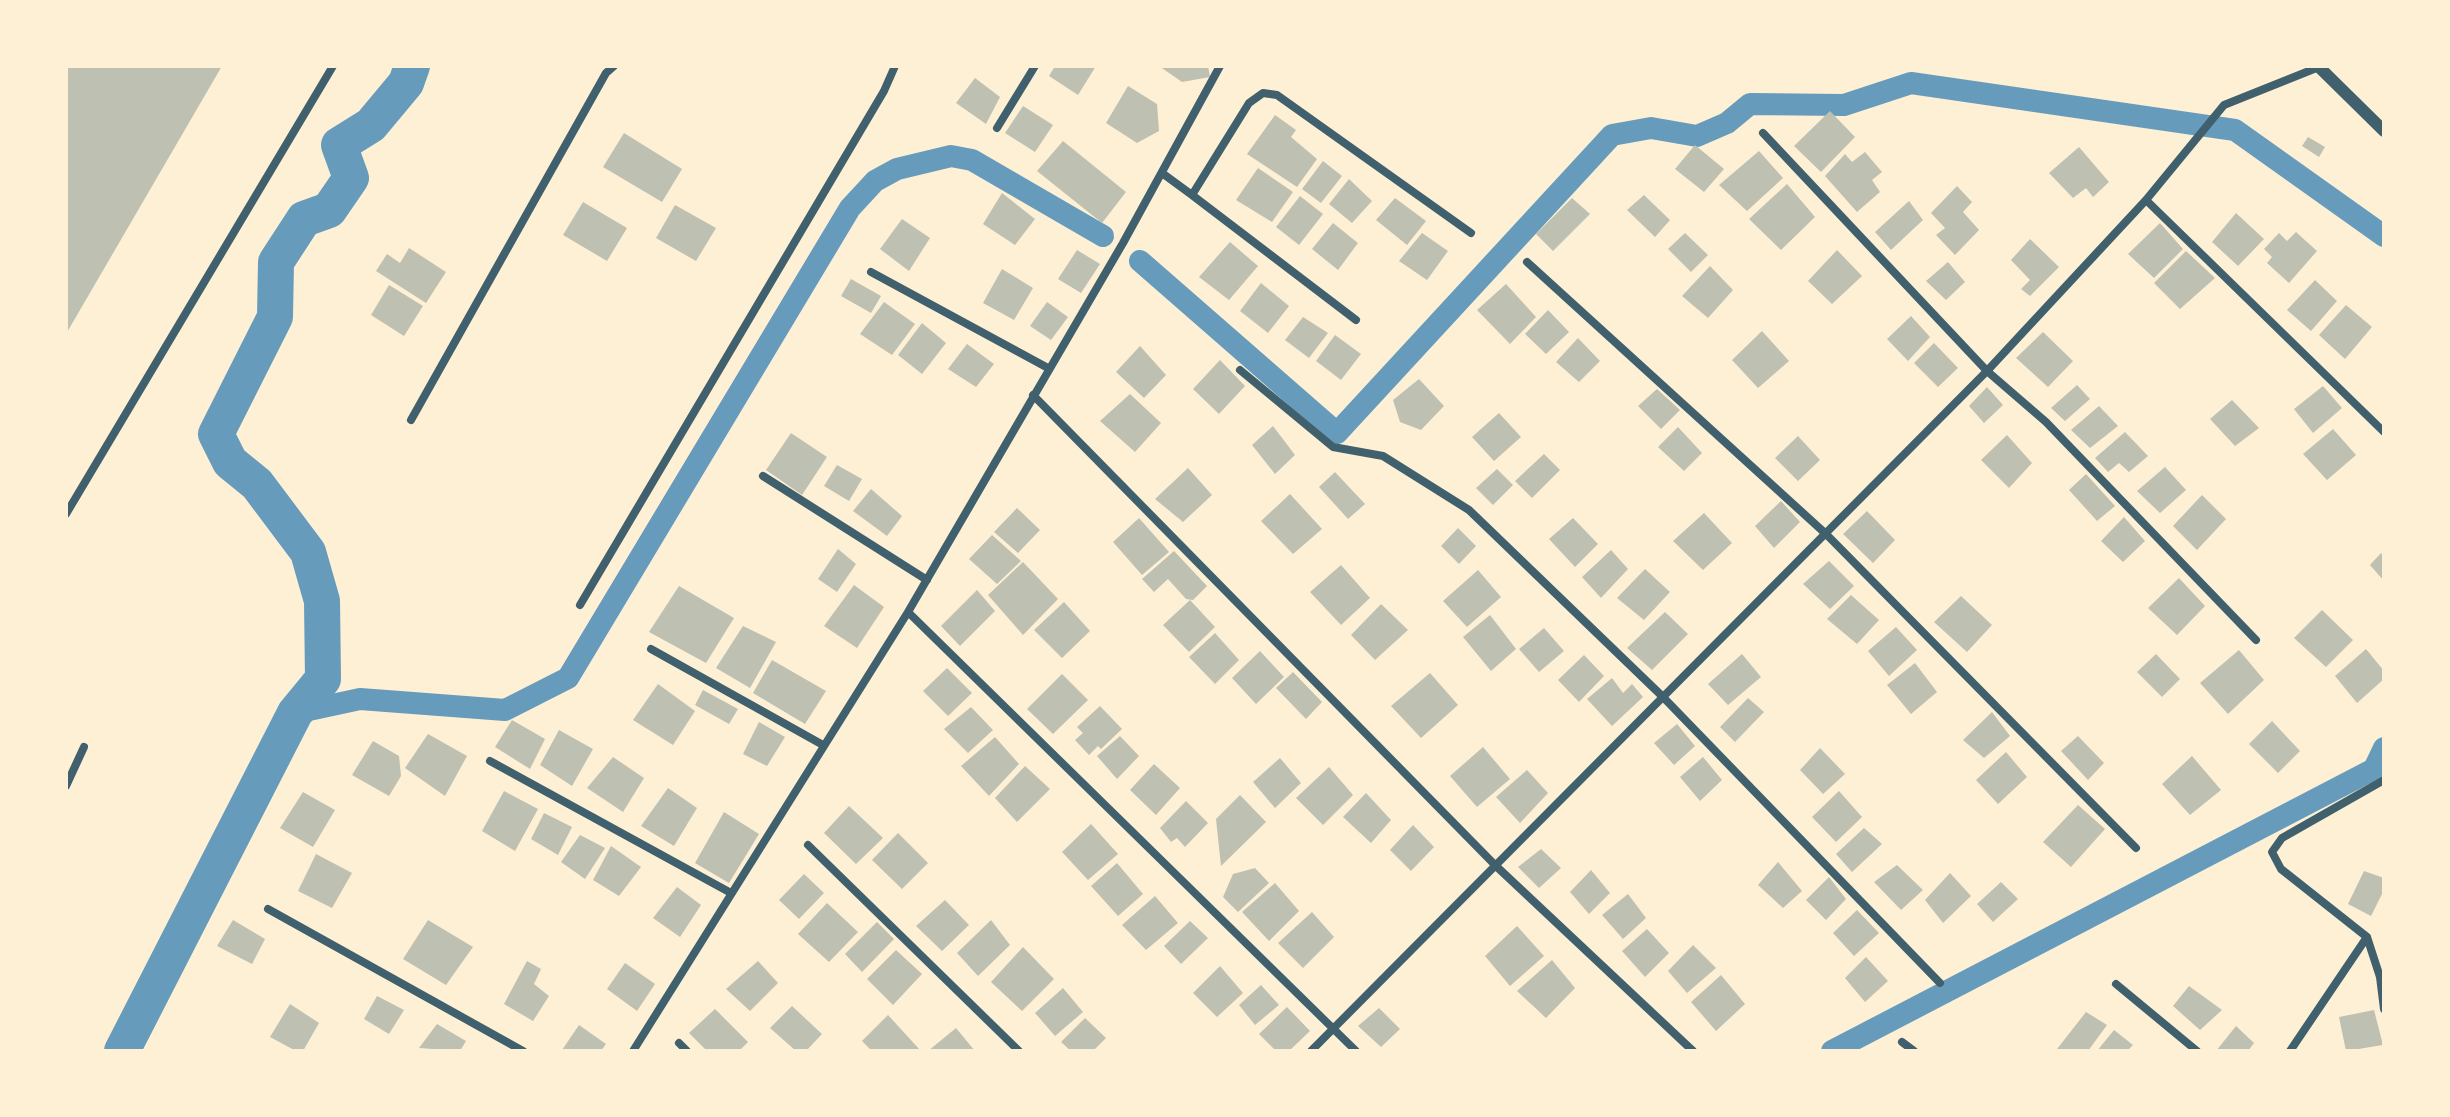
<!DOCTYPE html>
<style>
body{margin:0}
#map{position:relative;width:2450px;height:1117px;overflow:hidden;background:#fdf0d5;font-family:Arial,sans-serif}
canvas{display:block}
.frame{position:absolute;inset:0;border:68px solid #fdf0d5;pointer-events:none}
</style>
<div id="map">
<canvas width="2450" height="1117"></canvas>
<div class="frame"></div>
</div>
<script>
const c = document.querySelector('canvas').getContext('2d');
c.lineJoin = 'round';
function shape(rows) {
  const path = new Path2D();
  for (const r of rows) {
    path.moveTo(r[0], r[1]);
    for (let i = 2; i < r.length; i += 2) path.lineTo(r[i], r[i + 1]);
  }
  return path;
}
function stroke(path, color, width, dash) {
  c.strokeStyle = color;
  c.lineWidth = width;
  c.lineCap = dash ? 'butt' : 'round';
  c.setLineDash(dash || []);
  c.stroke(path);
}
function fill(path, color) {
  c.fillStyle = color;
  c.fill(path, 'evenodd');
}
stroke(shape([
 [1140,261,1337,433,1612,135,1651,128,1697,136,1727,123,1750,104,1844,105,1911,83,2235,130,2384,236],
 [295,713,360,699,505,710,568,678,850,208,875,181,897,169,951,156,972,160,1103,236],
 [1832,1051,2374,769,2384,748]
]), '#669bbc', 22);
stroke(shape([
 [122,1051,295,713,323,679,322,601,308,552,257,484,230,462,216,434,275,317,276,262,304,219,329,210,351,178,339,145,371,125,406,83,412,66]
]), '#669bbc', 36);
fill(shape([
 [66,66,222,66,66,334],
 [1055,66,1096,66,1078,95,1049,76],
 [1159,66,1208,66,1210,77,1182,82],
 [975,78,1000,97,986,124,956,103],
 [1128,86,1157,104,1159,131,1137,143,1106,123],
 [1023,106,1053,125,1035,152,1005,133],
 [1830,111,1855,137,1821,172,1794,146],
 [1275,115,1296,130,1291,137,1317,159,1297,187,1247,154],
 [624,133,682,169,662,202,603,167],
 [2308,137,2325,147,2319,157,2302,146],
 [1063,141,1126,192,1102,223,1037,171],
 [1695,145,1724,169,1704,192,1675,169],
 [2079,147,2109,182,2093,197,2086,188,2073,198,2049,173],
 [1759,151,1783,178,1747,211,1719,185],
 [1865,152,1882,172,1872,180,1880,192,1857,212,1825,176,1845,154,1852,162],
 [1323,161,1342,176,1321,203,1302,189],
 [1258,168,1293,192,1272,222,1236,200],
 [1349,179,1372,201,1352,223,1329,204],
 [1787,184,1815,217,1781,250,1749,219],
 [1957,186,1972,202,1963,212,1979,230,1955,255,1936,235,1945,228,1931,213],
 [1002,193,1035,219,1015,245,983,224],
 [1644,195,1670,220,1655,237,1627,210],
 [1300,196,1323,214,1299,245,1276,227],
 [1395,198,1426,221,1407,245,1376,220],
 [1572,198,1590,214,1553,251,1536,234],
 [1909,201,1923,220,1891,250,1875,232],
 [583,202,627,228,607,261,563,235],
 [675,205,716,228,696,261,656,238],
 [2236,213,2264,239,2238,266,2212,242],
 [902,219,930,238,909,271,880,249],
 [1333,223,1358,243,1338,270,1312,249],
 [2160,223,2183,249,2154,278,2128,254],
 [2296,232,2317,251,2289,283,2267,263,2272,257,2264,249,2279,233,2287,241],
 [1422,233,1448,251,1427,280,1399,261],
 [1685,233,1708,255,1691,272,1668,249],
 [2030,239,2059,267,2030,296,2021,289,2030,280,2011,260],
 [1230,242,1258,266,1229,300,1199,277],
 [409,248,446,272,426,303,376,271,387,254,400,263],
 [1077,250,1100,264,1081,293,1058,279],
 [1837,250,1862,276,1832,304,1808,281],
 [2186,251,2215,278,2180,309,2154,283],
 [1948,262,1965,282,1946,300,1926,281],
 [1710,266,1733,290,1708,318,1682,296],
 [1002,269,1033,288,1014,320,983,303],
 [851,279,881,296,871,313,841,296],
 [2315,280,2337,301,2311,331,2287,310],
 [1261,283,1289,306,1268,333,1240,311],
 [1506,284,1536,317,1510,344,1477,310],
 [389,285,423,306,404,336,371,315],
 [884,302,915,324,892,355,860,334],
 [1047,302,1068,317,1051,340,1030,326],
 [2346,305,2372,327,2345,359,2319,335],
 [1548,310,1569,332,1546,354,1525,334],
 [1911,316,1930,337,1908,361,1887,339],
 [1303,317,1328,333,1309,358,1285,340],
 [922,323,946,343,922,374,898,355],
 [1762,331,1789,361,1758,388,1732,360],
 [2043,332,2073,361,2048,387,2016,358],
 [1335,335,1361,354,1341,380,1316,361],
 [1578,338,1600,361,1579,382,1556,362],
 [1934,343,1958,368,1938,387,1914,363],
 [967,344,994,364,976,387,948,369],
 [1140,346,1166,375,1144,398,1116,372],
 [1220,360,1245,386,1219,414,1193,389],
 [1419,379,1444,406,1421,430,1400,422,1393,400],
 [2077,385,2090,399,2065,421,2051,408],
 [2323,386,2342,408,2313,433,2294,409],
 [1987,387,2003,405,1984,423,1969,406],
 [1657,389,1680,410,1661,429,1638,406],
 [1130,394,1161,423,1135,452,1100,421],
 [2232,400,2259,428,2235,446,2210,419],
 [2099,406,2118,426,2090,448,2071,430],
 [1499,413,1521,437,1494,461,1472,437],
 [1273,426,1295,455,1275,474,1252,445],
 [1678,427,1702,453,1684,471,1658,447],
 [2333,429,2356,455,2327,480,2303,454],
 [2125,432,2148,456,2129,472,2119,463,2108,472,2095,458],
 [791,433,827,457,802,495,766,470],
 [2007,435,2032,463,2009,488,1981,460],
 [1798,436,1820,460,1798,481,1775,458],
 [1544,454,1560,470,1532,498,1515,481],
 [837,465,862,479,849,501,824,486],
 [2165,467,2186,490,2160,513,2137,491],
 [1188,468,1212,495,1183,522,1155,499],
 [1497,469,1513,485,1493,505,1476,488],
 [1335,472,1365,504,1348,519,1319,487],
 [2086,474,2115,506,2097,521,2069,490],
 [871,489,902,516,887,536,853,511],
 [1290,494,1322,529,1293,554,1261,521],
 [2202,495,2226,519,2197,550,2173,526],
 [1781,501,1800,522,1774,548,1755,526],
 [1017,508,1040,530,1018,553,994,532],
 [1867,511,1895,540,1873,563,1843,534],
 [1704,513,1732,543,1703,570,1673,541],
 [2124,517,2145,541,2123,562,2101,541],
 [1139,518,1169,552,1142,575,1113,542],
 [1573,518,1598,544,1575,567,1549,539],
 [1458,528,1476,546,1459,564,1441,546],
 [992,535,1021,561,997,584,969,559],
 [838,549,856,564,837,592,818,579],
 [1611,550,1628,569,1601,598,1582,577],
 [1174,551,1207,586,1193,600,1186,599,1168,579,1154,592,1142,579],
 [2381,553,2384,557,2384,581,2370,565],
 [1829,561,1854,586,1830,609,1803,584],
 [1023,562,1058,599,1023,635,988,595],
 [1341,565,1370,598,1341,625,1310,592],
 [1645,569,1670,592,1644,620,1617,598],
 [1478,570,1501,597,1467,627,1443,601],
 [2179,578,2205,606,2177,635,2148,608],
 [854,585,884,607,857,648,824,626],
 [679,586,734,618,706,663,649,632],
 [977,590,995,611,960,646,941,626],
 [1851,595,1879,620,1857,644,1827,619],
 [1961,596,1992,625,1967,652,1934,622],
 [1190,600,1215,627,1189,652,1163,625],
 [1064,602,1090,631,1062,658,1034,630],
 [1381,604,1408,630,1375,660,1351,635],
 [2322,610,2353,640,2326,667,2294,638],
 [1665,612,1688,634,1652,670,1627,648],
 [1490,615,1516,649,1491,671,1463,637],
 [743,626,776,642,750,688,716,668],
 [1896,627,1917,650,1889,676,1868,651],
 [1544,628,1564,651,1539,672,1519,649],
 [1215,633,1239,660,1215,684,1189,657],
 [2366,649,2384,671,2384,679,2357,703,2335,676],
 [2239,650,2264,680,2228,714,2200,683],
 [1260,651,1284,677,1256,704,1232,678],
 [1742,654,1761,677,1728,705,1708,684],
 [2156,654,2180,679,2162,697,2137,672],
 [1584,655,1604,676,1579,702,1558,680],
 [772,660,826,691,805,724,753,693],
 [1915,663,1937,692,1911,714,1887,685],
 [947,668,972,693,948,716,923,691],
 [1293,672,1322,702,1306,719,1276,688],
 [1430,673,1458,705,1421,738,1391,706],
 [1062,674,1088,700,1053,734,1027,709],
 [1612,678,1623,693,1632,684,1643,697,1612,726,1587,699],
 [658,684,695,711,673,745,633,720],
 [703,690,738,709,729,724,695,705],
 [1748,698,1764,712,1735,742,1720,727],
 [1100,706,1122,729,1101,749,1098,746,1089,755,1075,740,1083,733,1077,727],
 [971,707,993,730,968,753,944,729],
 [1992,712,2010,736,1984,758,1963,740],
 [512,720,545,739,530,769,495,747],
 [2272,721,2300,751,2278,773,2249,744],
 [759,722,785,737,767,766,743,754],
 [1677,724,1695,746,1674,765,1654,743],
 [559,730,593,749,572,786,540,765],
 [428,734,467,756,445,796,405,768],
 [1120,736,1139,756,1117,779,1097,756],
 [2078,736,2104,763,2088,780,2061,751],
 [995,737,1019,764,989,796,961,766],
 [373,741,399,756,401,776,389,796,352,775],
 [1483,747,1510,779,1477,807,1450,776],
 [1820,748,1845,774,1823,794,1800,770],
 [2006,752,2027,777,1998,804,1976,780],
 [2192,756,2221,790,2190,815,2162,784],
 [613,757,644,778,623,812,587,788],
 [1703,757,1722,780,1700,801,1680,777],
 [1280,758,1301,783,1275,808,1253,782],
 [1154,764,1180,788,1156,815,1130,790],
 [1025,766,1050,789,1017,822,995,798],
 [1329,767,1353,795,1323,825,1296,798],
 [1527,770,1548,793,1520,823,1496,797],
 [668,788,697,808,674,846,641,826],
 [504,791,538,809,515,851,482,831],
 [1839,791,1862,817,1836,842,1812,817],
 [303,792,335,810,313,847,280,828],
 [1366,793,1391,820,1371,843,1343,817],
 [1240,795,1266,822,1221,866,1216,819],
 [1186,801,1208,823,1185,847,1177,838,1171,842,1160,828],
 [2078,805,2105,829,2071,867,2043,842],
 [849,806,883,838,856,864,824,833],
 [724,812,759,834,729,883,695,863],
 [544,813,572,827,558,855,531,839],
 [1091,824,1118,854,1088,880,1062,852],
 [1413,825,1434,847,1411,871,1390,850],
 [1864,828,1882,844,1852,872,1836,854],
 [898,833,928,863,902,889,872,860],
 [580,835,605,848,585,879,561,862],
 [611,846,641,867,619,896,593,880],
 [1541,849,1561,868,1539,888,1518,867],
 [316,854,352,873,332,908,298,891],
 [1778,862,1802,891,1783,908,1758,885],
 [1117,863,1143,894,1118,916,1091,886],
 [1897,865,1923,890,1901,910,1874,882],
 [1255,868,1269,883,1238,912,1223,897,1233,874],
 [1591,870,1610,893,1589,914,1570,892],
 [2364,871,2384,878,2384,890,2371,916,2348,904],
 [1950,873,1971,896,1943,923,1925,900],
 [804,874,824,893,799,919,779,900],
 [1829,877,1846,899,1826,920,1806,900],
 [2001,882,2018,899,1993,922,1977,904],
 [1275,883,1299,911,1269,941,1242,912],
 [677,887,701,905,680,937,653,918],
 [1628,894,1646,918,1623,939,1602,915],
 [1155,896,1178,923,1146,950,1122,925],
 [945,900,969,925,942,951,916,926],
 [827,903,858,932,829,962,798,934],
 [1857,910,1879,933,1854,956,1833,933],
 [1312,912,1334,937,1303,968,1278,943],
 [233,920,265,939,252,964,217,946],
 [428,920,473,947,446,985,403,959],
 [991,920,1010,945,978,976,957,953],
 [1190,921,1208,938,1181,964,1164,946],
 [877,922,894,939,862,972,845,954],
 [1517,926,1544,956,1510,986,1485,956],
 [1647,929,1669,953,1645,977,1622,951],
 [1693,945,1716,968,1687,993,1668,971],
 [1023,947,1054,979,1022,1011,991,982],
 [896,950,922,974,893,1005,867,979],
 [1866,957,1888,981,1865,1002,1845,978],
 [1552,960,1575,988,1546,1018,1517,991],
 [527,961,541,969,534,984,549,996,533,1021,504,1004],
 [758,961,778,983,750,1011,726,989],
 [625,963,655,984,637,1011,607,989],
 [1220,966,1243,993,1217,1017,1193,993],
 [1721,975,1745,1004,1716,1031,1691,1002],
 [1261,985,1279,1005,1255,1025,1239,1005],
 [2189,986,2222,1010,2200,1030,2173,1006],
 [1063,988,1083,1012,1055,1036,1035,1013],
 [377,996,404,1010,389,1034,364,1019],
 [290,1004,319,1023,303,1051,296,1051,270,1037],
 [792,1006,822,1034,806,1051,796,1051,770,1028],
 [1287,1007,1310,1031,1289,1051,1276,1051,1259,1034],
 [1379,1008,1400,1029,1381,1047,1358,1026],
 [715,1009,748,1042,739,1051,707,1051,689,1033],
 [2374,1010,2383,1045,2346,1051,2339,1017],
 [2086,1012,2107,1025,2088,1051,2057,1049],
 [888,1015,921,1051,872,1051,862,1041],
 [1085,1018,1106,1038,1093,1051,1071,1051,1061,1042],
 [437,1024,466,1041,460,1051,419,1048],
 [579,1025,606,1044,601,1051,562,1050],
 [2236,1026,2254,1043,2248,1051,2216,1051],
 [956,1028,975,1051,928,1051],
 [2114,1030,2133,1045,2127,1051,2097,1051]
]), '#bec0b2');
stroke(shape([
 [997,128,1035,66],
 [1763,133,1987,371,2046,422,2256,640],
 [1162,173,1192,195],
 [2146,200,2384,432],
 [1527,262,1826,534,2136,848],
 [871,272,1048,368],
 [1356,320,1192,195,1249,103,1263,93,1277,95,1471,233],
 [1240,370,1333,447,1383,456,1469,510,1662,696,1940,983],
 [1033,395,1496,866,1693,1051],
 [411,420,606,73,614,66],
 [763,476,927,580],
 [66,514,333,66],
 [580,605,884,91,895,66],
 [908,612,1356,1051],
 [651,649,823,745],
 [490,761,731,893],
 [66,786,84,747],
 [808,845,1019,1051],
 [268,909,523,1051],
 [2367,937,2380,977,2384,1009],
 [2116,984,2197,1051],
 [1902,1042,1914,1051],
 [679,1043,687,1051],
 [633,1051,908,612,1123,243,1220,66],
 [1311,1051,1987,371,2146,200,2224,105,2319,67],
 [2290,1051,2367,937,2281,869,2272,852,2282,838,2384,780]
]), '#3f606c', 8);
stroke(shape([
 [2318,66,2384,131]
]), '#3f606c', 12);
</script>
